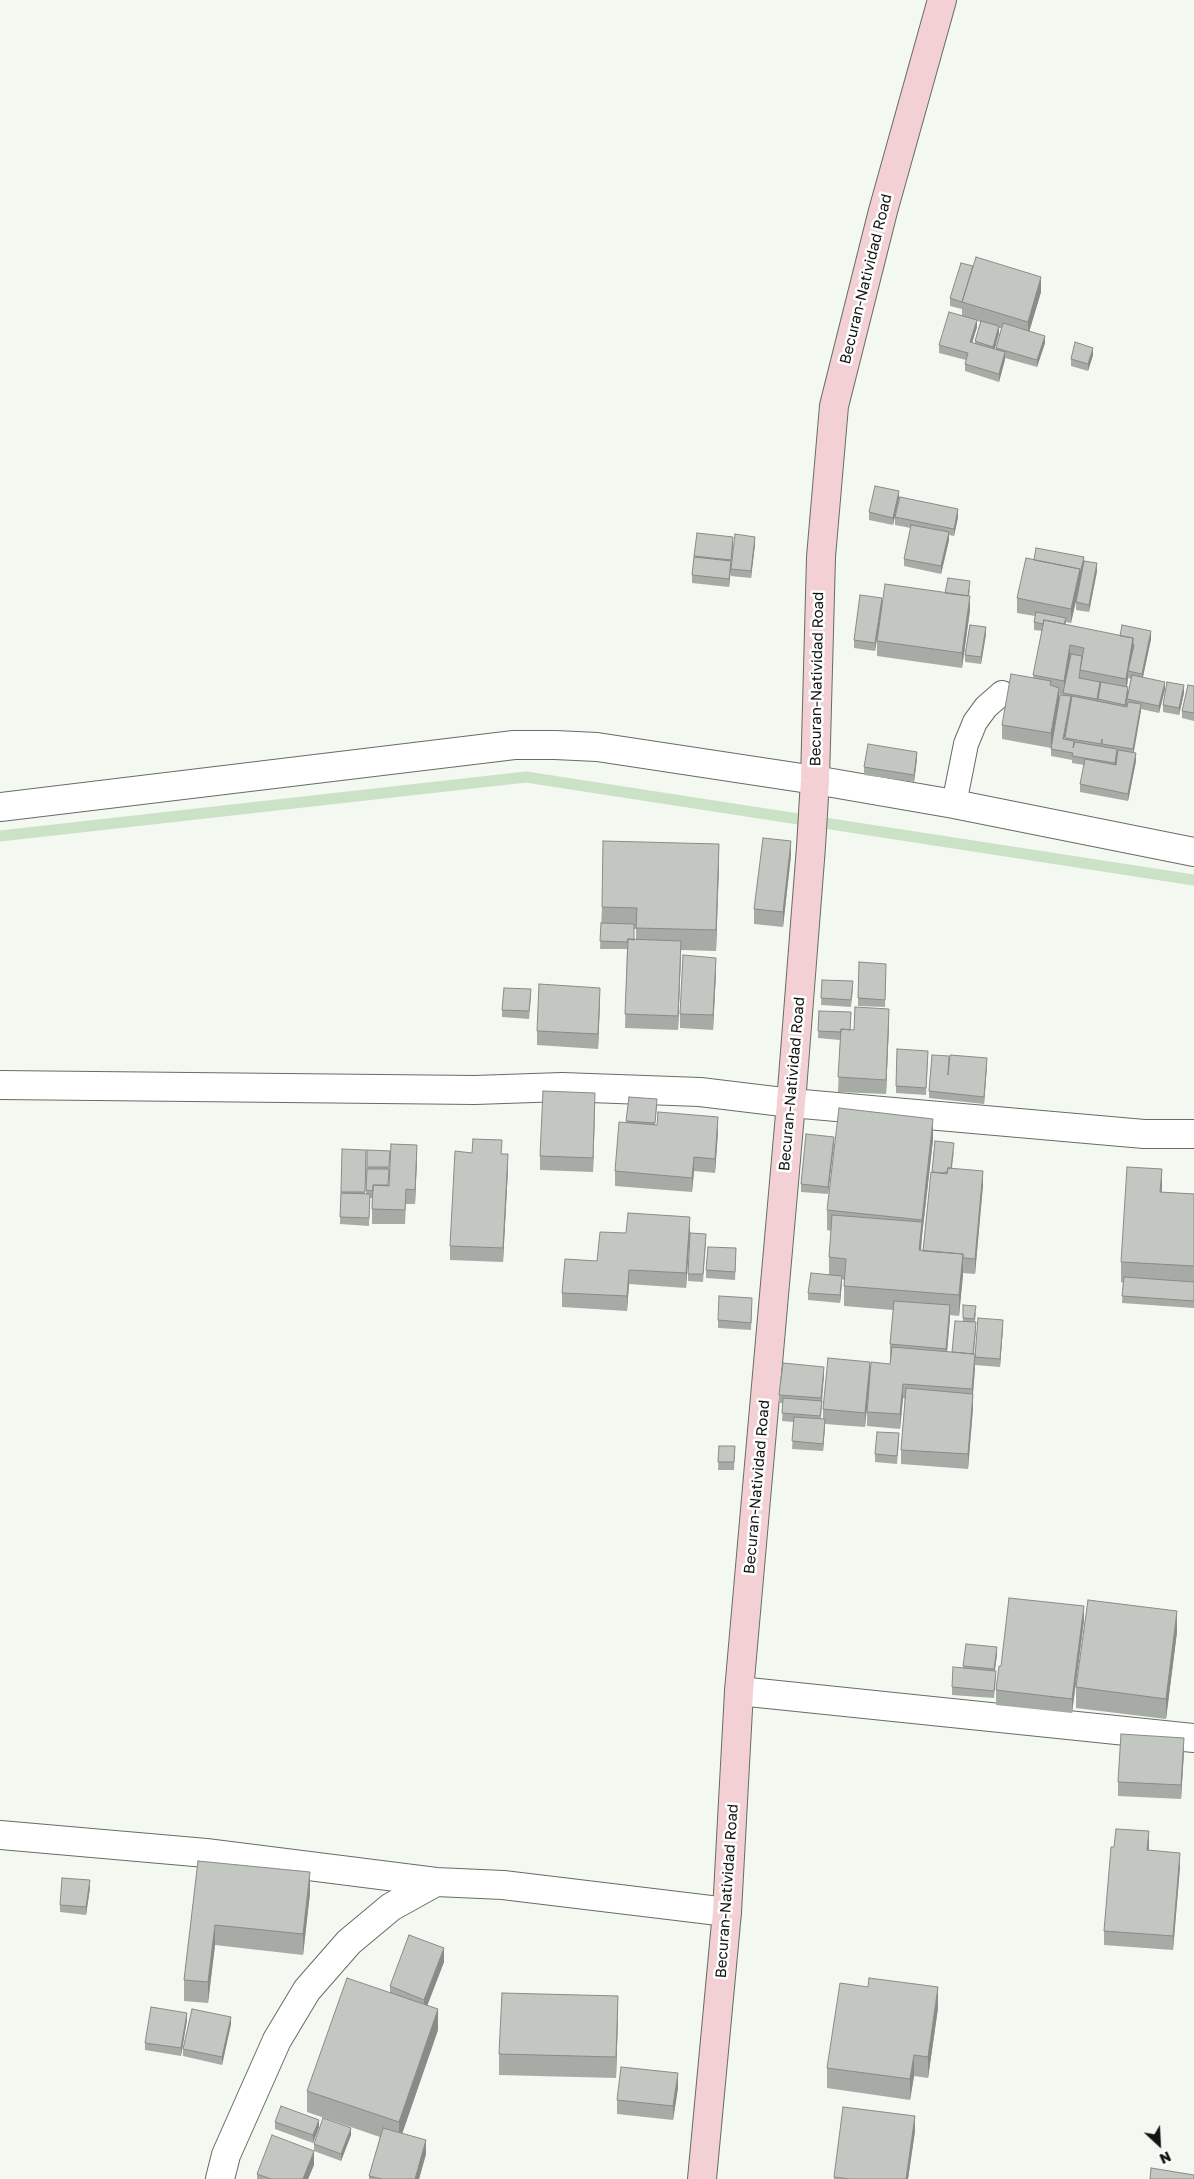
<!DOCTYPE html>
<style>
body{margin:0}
#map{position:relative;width:1194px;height:2179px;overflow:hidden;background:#f3f8f1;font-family:"Golos Text",sans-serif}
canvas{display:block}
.north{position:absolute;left:1134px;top:2119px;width:50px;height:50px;-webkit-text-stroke:4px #fff;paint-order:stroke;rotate:155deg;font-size:14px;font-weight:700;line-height:20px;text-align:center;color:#121412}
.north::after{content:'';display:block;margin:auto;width:18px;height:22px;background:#121412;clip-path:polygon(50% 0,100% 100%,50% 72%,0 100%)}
</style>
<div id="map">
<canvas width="1194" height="2179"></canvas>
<div class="north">N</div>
</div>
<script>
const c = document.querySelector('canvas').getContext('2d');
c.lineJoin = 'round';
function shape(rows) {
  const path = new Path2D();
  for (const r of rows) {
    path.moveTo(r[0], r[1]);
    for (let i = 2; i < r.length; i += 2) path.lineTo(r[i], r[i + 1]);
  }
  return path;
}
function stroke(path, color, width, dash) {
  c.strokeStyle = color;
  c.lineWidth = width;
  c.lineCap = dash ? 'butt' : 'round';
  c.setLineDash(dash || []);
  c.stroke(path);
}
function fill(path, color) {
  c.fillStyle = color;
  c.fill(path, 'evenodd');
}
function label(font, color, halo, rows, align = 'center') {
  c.font = font + ' "Golos Text",sans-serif';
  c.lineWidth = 5;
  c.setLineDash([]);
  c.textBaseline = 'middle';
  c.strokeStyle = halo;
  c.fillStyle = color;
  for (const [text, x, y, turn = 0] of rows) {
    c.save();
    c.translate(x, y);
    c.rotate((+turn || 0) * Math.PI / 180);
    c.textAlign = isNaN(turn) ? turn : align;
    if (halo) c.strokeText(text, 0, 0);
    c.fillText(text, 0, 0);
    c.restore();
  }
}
stroke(shape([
 [0,836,526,777,1194,880]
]), '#cce2c7', 11);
const lane = shape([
 [954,804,966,744,975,722,986,707,1002,693]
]);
const street = shape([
 [0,807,514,745,555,745,597,747,815,780,954,804,1194,852],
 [0,1085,475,1090,562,1087,700,1092,791,1103,1144,1134,1194,1134],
 [739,1691,1194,1738],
 [0,1835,206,1853,436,1882],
 [220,2179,226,2155,277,2040,307,1990,349,1942,391,1907,436,1882,503,1885,727,1912]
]);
const secondary = shape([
 [702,2179,727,1912,739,1691,791,1103,811,847,815,780,821,557,834,406,883,211,942,0]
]);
stroke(lane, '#676c66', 26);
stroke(street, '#676c66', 30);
stroke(secondary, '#676c66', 30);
stroke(lane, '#fff', 24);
stroke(street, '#fff', 28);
stroke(secondary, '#f2d0d3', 28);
fill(shape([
 [1041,292,1029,331,1045,343,1037,367,1005,358,999,382,965,371,965,364,966,360,939,353,939,345,962,315,962,309,950,306,950,298],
 [977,321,981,322,975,341,975,344,972,343,977,327],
 [999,328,1002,328,996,349,995,349,999,333],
 [1093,355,1088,371,1071,366,1071,359],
 [899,498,893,525,869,520,869,512],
 [895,517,958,517,954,536,949,535,949,540,941,574,904,566,904,559,911,528,895,525],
 [697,533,733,544,729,587,692,583,692,575],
 [755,544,751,578,731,576,731,569],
 [1034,560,1084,562,1097,571,1089,612,1076,610,1076,602,1078,589,1071,623,1066,622,1066,625,1120,636,1151,639,1143,677,1165,689,1159,713,1141,709,1133,753,1136,761,1128,801,1080,792,1080,784,1084,765,1072,763,1072,760,1051,756,1051,748,1002,739,1002,725,1033,678,1042,631,1034,630,1034,622,1035,616,1017,613,1017,598],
 [1128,678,1131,679,1128,693,1127,686],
 [1059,694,1063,695,1059,700],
 [1071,701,1065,740,1064,739],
 [970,589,969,596,970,610,962,668,877,656,877,641,881,614,875,651,854,648,854,640,882,605,945,593],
 [986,634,981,664,965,662,965,655],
 [1194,686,1194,721,1182,718,1182,711],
 [1184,693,1179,715,1163,712,1163,705],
 [917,759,914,782,864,775,864,767],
 [791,855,783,927,754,924,754,909],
 [719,865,716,951,681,950,678,1030,625,1028,627,949,600,949,602,907],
 [634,929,636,929,636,940,634,940],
 [886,971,885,1007,858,1006,858,998],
 [716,972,713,1030,680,1028,680,1014],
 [822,980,853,989,851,1007,821,1005],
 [531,997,529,1019,502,1017,502,1010],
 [600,1002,598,1049,537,1045,537,1031],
 [819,1011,850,1030,854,1030,889,1024,886,1094,838,1092,840,1040,818,1038],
 [928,1058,926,1095,896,1093,896,1086],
 [987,1065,984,1104,929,1098,929,1091,949,1073],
 [629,1097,657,1106,655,1125,718,1132,715,1173,694,1171,692,1192,615,1186,615,1171,626,1122],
 [595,1107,593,1172,540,1170,540,1156],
 [834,1137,828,1194,801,1192,801,1184],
 [933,1140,922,1236,921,1251,923,1251,932,1172,954,1151,952,1168,983,1185,975,1274,963,1273,959,1316,950,1315,947,1352,952,1352,963,1321,963,1305,976,1313,975,1322,976,1330,974,1354,975,1368,973,1394,973,1408,968,1469,901,1464,901,1450,905,1399,903,1398,900,1429,867,1426,867,1412,890,1364,890,1344,893,1310,844,1306,844,1280,842,1279,840,1303,808,1300,808,1293,829,1274,829,1257,831,1231,827,1230,827,1210],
 [366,1150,365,1194,366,1194,367,1150,390,1151,388,1185,417,1159,415,1204,406,1204,405,1224,372,1224,372,1198,370,1198,369,1226,340,1224,341,1192],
 [502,1154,508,1169,503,1262,450,1260,450,1246],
 [1162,1192,1194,1194,1194,1308,1122,1303,1123,1283,1121,1282,1121,1262],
 [690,1231,686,1288,629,1284,627,1311,562,1307,562,1293,597,1261,626,1233],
 [706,1241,703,1282,688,1281,688,1274],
 [736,1256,735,1280,706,1278,706,1270],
 [752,1305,751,1330,718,1328,718,1320],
 [1003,1327,1000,1367,975,1365,975,1357],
 [824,1374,821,1419,823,1419,823,1409,870,1377,865,1427,825,1424,823,1451,792,1449,794,1422,782,1421,783,1403,779,1403,779,1395],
 [899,1441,897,1464,875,1462,875,1454],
 [719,1446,735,1446,734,1470,718,1470],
 [1084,1620,1072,1713,996,1705,996,1690,1001,1666],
 [1177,1632,1166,1719,1076,1708,1076,1687],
 [997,1654,995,1671,996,1678,994,1698,952,1695,952,1687,963,1668,963,1666],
 [1184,1752,1181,1799,1118,1796,1118,1782],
 [1149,1846,1149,1850,1180,1867,1173,1950,1104,1945,1104,1931],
 [198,1861,310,1893,303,1955,215,1945,208,2003,184,2001,184,1980],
 [90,1888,86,1915,60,1912,60,1905],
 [444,1962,427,2006,438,2030,402,2133,426,2154,419,2179,369,2179,369,2176,380,2137,307,2112,307,2091,390,1993,390,1986],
 [938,2008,928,2078,914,2076,910,2100,827,2088,827,2068],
 [618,2017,616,2078,499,2075,499,2054],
 [187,2020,181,2056,145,2050,145,2043],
 [231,2024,222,2065,183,2056,183,2049],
 [678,2088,673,2120,617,2114,617,2100],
 [275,2122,319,2127,313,2143,275,2129],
 [915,2131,908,2179,834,2179,834,2177],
 [351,2135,341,2161,314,2151,314,2144],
 [314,2165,308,2179,257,2179,257,2174]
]), '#a7aba6');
fill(shape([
 [1041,277,1041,292,1028,336,1028,322],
 [977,320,977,327,970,350,970,342],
 [999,326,999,333,993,354,993,347],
 [1045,336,1045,343,1037,367,1037,360],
 [1093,348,1093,355,1088,371,1088,364],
 [1005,352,1005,360,999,382,999,374],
 [899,491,899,498,893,525,893,518],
 [958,509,958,517,954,536,954,529],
 [949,532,949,540,941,574,941,566],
 [733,537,733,544,731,567,731,560],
 [755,537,755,544,751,578,751,571],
 [1084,557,1084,565,1080,581,1080,574],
 [731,561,731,569,729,587,729,579],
 [1097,563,1097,571,1089,612,1089,605],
 [1080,569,1080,584,1071,623,1071,609],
 [970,596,970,610,962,668,962,653],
 [882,598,882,606,875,651,875,643],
 [986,627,986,634,981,664,981,657],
 [1151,631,1151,639,1142,681,1142,674],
 [1133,638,1133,653,1128,671,1128,678,1126,693,1126,679],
 [1070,645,1070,659,1064,695,1064,681],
 [1100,682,1100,689,1097,706,1097,699],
 [1165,682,1165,689,1159,713,1159,706],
 [1184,685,1184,693,1179,715,1179,708],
 [1128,687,1128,694,1125,712,1125,705],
 [1059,688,1059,702,1051,748,1051,733],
 [1071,696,1071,704,1063,746,1063,739],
 [1141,704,1141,711,1133,757,1133,749],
 [1117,749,1117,757,1115,771,1115,763],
 [917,752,917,759,914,782,914,775],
 [1136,753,1136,761,1128,801,1128,794],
 [791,841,791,855,783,927,783,912],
 [719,844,719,865,716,951,716,930],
 [681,941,681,955,678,1030,678,1016],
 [716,958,716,972,713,1030,713,1015],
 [600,988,600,1002,598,1049,598,1034],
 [889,1009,889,1024,886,1094,886,1080],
 [987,1058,987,1065,984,1104,984,1097],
 [595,1093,595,1107,593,1172,593,1158],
 [718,1117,718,1132,715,1173,715,1159],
 [933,1119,933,1140,922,1236,919,1271,919,1250,922,1220],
 [834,1137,834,1145,828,1194,828,1187],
 [417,1145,417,1159,415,1204,415,1190],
 [508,1154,508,1169,503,1262,503,1248],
 [694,1157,694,1171,692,1192,692,1178],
 [1162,1169,1162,1189,1160,1213,1160,1192],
 [983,1171,983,1185,975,1274,975,1259],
 [690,1217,690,1231,686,1288,686,1273],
 [963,1254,963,1275,959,1316,959,1295],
 [629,1270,629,1284,627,1311,627,1296],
 [842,1276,842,1283,840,1303,840,1295],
 [950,1305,950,1319,946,1363,946,1349],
 [1003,1320,1003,1327,1000,1367,1000,1359],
 [975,1354,975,1368,972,1404,972,1389],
 [870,1362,870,1377,865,1427,865,1413],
 [824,1367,824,1374,821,1406,821,1398],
 [903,1384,903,1398,900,1429,900,1414],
 [973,1394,973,1408,968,1469,968,1454],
 [825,1419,825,1427,823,1451,823,1444],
 [1084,1606,1084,1620,1072,1713,1072,1699],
 [1177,1611,1177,1632,1166,1719,1166,1699],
 [997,1647,997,1654,994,1676,994,1669],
 [1184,1738,1184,1752,1181,1799,1181,1785],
 [1149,1831,1149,1846,1147,1864,1147,1850],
 [1180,1853,1180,1867,1173,1950,1173,1936],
 [310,1872,310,1893,303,1955,303,1934],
 [90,1880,90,1888,86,1915,86,1907],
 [215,1925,215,1945,208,2003,208,1982],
 [444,1948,444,1962,424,2014,424,2000],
 [938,1987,938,2008,928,2078,928,2057],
 [618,1996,618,2017,616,2078,616,2057],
 [438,2009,438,2030,399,2143,399,2122],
 [187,2013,187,2020,181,2056,181,2048],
 [231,2017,231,2024,222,2065,222,2057],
 [914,2055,914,2076,910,2100,910,2079],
 [678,2073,678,2088,673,2120,673,2106],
 [915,2116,915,2131,908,2179,906,2179],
 [319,2120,319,2127,313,2143,313,2135],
 [351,2128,351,2135,341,2161,341,2154],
 [426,2140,426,2154,419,2179,415,2179],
 [314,2151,314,2165,308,2179,303,2179]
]), '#888b87');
const building = shape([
 [976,257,1041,277,1028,322,962,302,976,257],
 [961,263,973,266,962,302,950,298,961,263],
 [949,312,977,320,970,342,1005,352,999,374,965,364,968,353,939,345,949,312],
 [981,321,999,326,993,347,975,341,981,321],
 [1003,323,1045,336,1037,360,996,348,1003,323],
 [1075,342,1093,348,1088,364,1071,359,1075,342],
 [875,486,899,491,893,518,869,512,875,486],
 [900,497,958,509,954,529,895,517,900,497],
 [911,525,949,532,941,566,904,559,911,525],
 [697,533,733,537,731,560,694,556,697,533],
 [735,534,755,537,751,571,731,569,735,534],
 [1036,548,1084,557,1080,574,1080,569,1034,560,1036,548],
 [694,557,731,561,729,579,692,575,694,557],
 [1026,558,1080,569,1071,609,1017,598,1026,558],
 [1084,561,1097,563,1089,605,1076,602,1084,561],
 [948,578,970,581,968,596,945,593,948,578],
 [885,584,970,596,962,653,877,641,885,584],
 [860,595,882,598,875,643,854,640,860,595],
 [1036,612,1066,618,1064,624,1044,620,1043,624,1034,622,1036,612],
 [1044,620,1133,638,1126,679,1080,670,1084,648,1070,645,1064,681,1033,675,1044,620],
 [970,625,986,627,981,657,965,655,970,625],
 [1122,625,1151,631,1142,674,1128,671,1134,645,1133,644,1133,638,1120,636,1122,625],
 [1071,654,1082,656,1079,678,1100,682,1097,699,1063,693,1071,654],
 [1011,674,1051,681,1050,685,1059,688,1051,733,1002,725,1011,674],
 [1132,675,1165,682,1159,706,1127,699,1132,675],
 [1101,682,1128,687,1125,705,1098,699,1101,682],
 [1167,682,1184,685,1179,708,1163,705,1167,682],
 [1188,685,1194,686,1194,713,1182,711,1188,685],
 [1060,695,1071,696,1063,739,1074,741,1073,748,1075,742,1117,749,1115,763,1072,756,1073,753,1051,749,1060,695],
 [1072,696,1127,707,1128,702,1141,704,1133,749,1102,744,1102,739,1101,744,1065,738,1072,696],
 [868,744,917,752,914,775,864,767,868,744],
 [1118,750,1136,753,1128,794,1080,784,1085,759,1116,765,1118,750],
 [763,838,791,841,783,912,754,909,763,838],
 [603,841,719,844,716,930,636,928,637,908,602,907,603,841],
 [601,923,634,924,634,940,628,939,627,942,600,941,601,923],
 [628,939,681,941,678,1016,625,1014,628,939],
 [683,955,716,958,713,1015,680,1014,683,955],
 [859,962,886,964,885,1000,858,998,859,962],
 [822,980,853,981,851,1000,821,998,822,980],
 [539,984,600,988,598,1034,537,1031,539,984],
 [504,988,531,989,529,1011,502,1010,504,988],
 [855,1007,889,1009,886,1080,838,1077,841,1029,854,1030,855,1007],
 [819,1011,851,1012,850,1030,841,1029,841,1032,818,1031,819,1011],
 [897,1049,928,1051,926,1088,896,1086,897,1049],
 [932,1055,949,1056,948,1075,950,1055,987,1058,984,1097,929,1091,932,1055],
 [543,1091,595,1093,593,1158,540,1156,543,1091],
 [629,1097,657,1099,655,1123,626,1121,629,1097],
 [839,1108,933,1119,922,1220,827,1210,839,1108],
 [658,1112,718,1117,715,1159,694,1157,692,1178,615,1171,619,1122,657,1125,658,1112],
 [806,1134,834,1137,828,1187,801,1184,806,1134],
 [473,1139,502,1140,501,1154,508,1154,503,1248,450,1246,455,1151,472,1153,473,1139],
 [935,1141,954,1143,951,1168,948,1168,947,1172,945,1172,945,1173,932,1172,935,1141],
 [391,1144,417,1145,415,1190,406,1189,405,1210,372,1209,373,1185,389,1186,391,1144],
 [342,1149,366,1150,365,1192,341,1192,342,1149],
 [367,1150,390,1151,389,1167,367,1167,367,1150],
 [1127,1167,1162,1169,1160,1192,1194,1194,1194,1266,1121,1262,1127,1167],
 [948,1168,983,1171,975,1259,963,1258,963,1254,923,1251,931,1172,947,1174,948,1168],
 [367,1169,389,1169,388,1185,373,1185,373,1191,366,1190,367,1169],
 [341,1193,370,1194,369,1218,340,1217,341,1193],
 [628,1213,690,1217,686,1273,629,1270,627,1296,562,1293,565,1259,597,1261,600,1232,626,1233,628,1213],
 [832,1215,922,1222,919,1250,963,1254,959,1295,844,1286,846,1259,829,1257,832,1215],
 [690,1233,706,1234,703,1274,688,1274,690,1233],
 [708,1247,736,1248,735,1272,706,1270,708,1247],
 [811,1273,842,1276,840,1295,808,1293,811,1273],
 [1124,1277,1194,1282,1194,1301,1122,1296,1124,1277],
 [719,1296,752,1298,751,1323,718,1320,719,1296],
 [894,1301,950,1305,946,1349,890,1344,894,1301],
 [963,1305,976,1306,974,1319,963,1318,963,1305],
 [978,1318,1003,1320,1000,1359,975,1357,978,1318],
 [955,1321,976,1322,973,1354,952,1352,955,1321],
 [892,1347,975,1354,972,1389,903,1384,900,1414,867,1412,871,1362,890,1364,892,1347],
 [828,1358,870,1362,865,1413,823,1409,828,1358],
 [783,1363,824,1367,821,1398,779,1395,783,1363],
 [906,1388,973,1394,968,1454,901,1450,906,1388],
 [783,1398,822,1401,820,1416,782,1413,783,1398],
 [794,1417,825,1419,823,1444,792,1441,794,1417],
 [877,1432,899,1433,897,1456,875,1454,877,1432],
 [719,1446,735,1446,734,1462,718,1462,719,1446],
 [1009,1598,1084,1606,1072,1699,996,1690,999,1666,1001,1666,1009,1598],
 [1088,1600,1177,1611,1166,1699,1076,1687,1088,1600],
 [966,1644,997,1647,994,1669,963,1666,966,1644],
 [953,1667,996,1671,994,1691,952,1687,953,1667],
 [1121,1734,1184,1738,1181,1785,1118,1782,1121,1734],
 [1116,1829,1149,1831,1147,1850,1180,1853,1173,1936,1104,1931,1111,1847,1114,1847,1116,1829],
 [198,1861,310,1872,303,1934,215,1925,208,1982,184,1980,198,1861],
 [62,1878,90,1880,86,1907,60,1905,62,1878],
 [409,1935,444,1948,424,2000,390,1986,409,1935],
 [347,1978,438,2009,399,2122,307,2091,347,1978],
 [869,1978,938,1987,928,2057,914,2055,910,2079,827,2068,840,1983,868,1987,869,1978],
 [502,1993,618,1996,616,2057,499,2054,502,1993],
 [151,2007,187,2013,181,2048,145,2043,151,2007],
 [192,2009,231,2017,222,2057,183,2049,192,2009],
 [621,2067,678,2073,673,2106,617,2100,621,2067],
 [281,2106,319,2120,313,2135,275,2122,281,2106],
 [843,2107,915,2116,906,2179,850,2179,834,2177,843,2107],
 [323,2118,351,2128,341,2154,314,2144,323,2118],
 [383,2128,426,2140,415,2179,382,2179,369,2176,383,2128],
 [272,2135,314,2151,303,2179,271,2179,257,2174,272,2135],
 [1151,2168,1194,2175,1194,2179,1150,2179,1151,2168]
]);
fill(building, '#c2c7c1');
stroke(building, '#888b87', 1);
label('15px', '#121412', '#fff', [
 ["Becuran-Natividad Road",866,279,-76],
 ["Becuran-Natividad Road",817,679,-89],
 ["Becuran-Natividad Road",792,1084,-85],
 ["Becuran-Natividad Road",757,1487,-85],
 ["Becuran-Natividad Road",727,1891,-86]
]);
</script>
